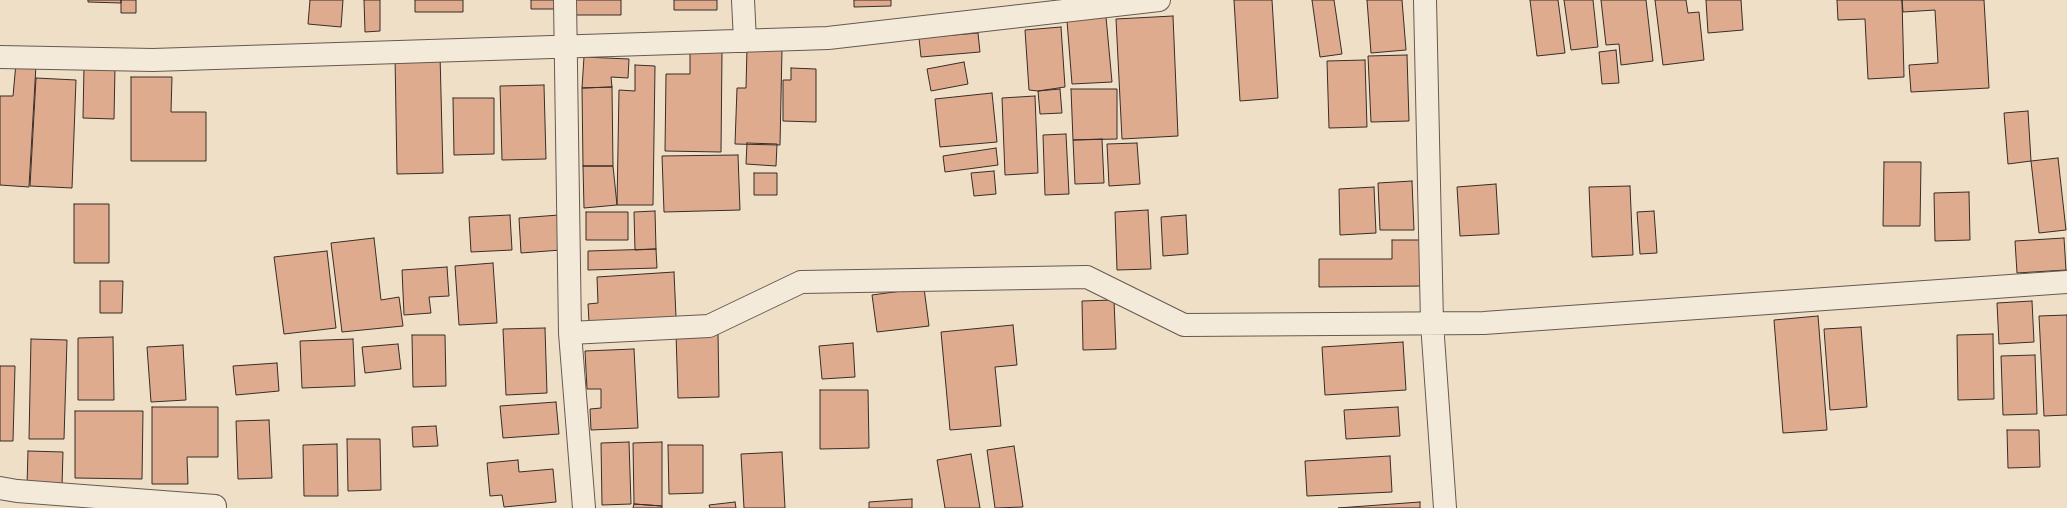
<!DOCTYPE html>
<style>
body{margin:0}
canvas{display:block;background:#eedfc6}
</style>
<canvas width="2067" height="508"></canvas>
<script>
const c = document.querySelector('canvas').getContext('2d');
c.lineJoin = 'round';
function fill(path, color) {
  c.fillStyle = color;
  c.fill(path, 'evenodd');
}
function shape(rows) {
  const path = new Path2D();
  for (const r of rows) {
    path.moveTo(r[0], r[1]);
    for (let i = 2; i < r.length; i += 2) path.lineTo(r[i], r[i + 1]);
  }
  return path;
}
function stroke(path, color, width, dash) {
  c.strokeStyle = color;
  c.lineWidth = width;
  c.lineCap = dash ? 'butt' : 'round';
  c.setLineDash(dash || []);
  c.stroke(path);
}
const building = shape([
 [88,0,121,0,121,3,88,2,88,0],
 [121,0,136,0,136,13,121,13,121,0],
 [310,0,343,0,341,27,308,24,310,0],
 [364,0,380,0,380,31,365,32,364,0],
 [415,0,463,0,463,12,415,12,415,0],
 [531,0,555,0,555,9,531,9,531,0],
 [575,0,621,0,621,15,575,15,575,0],
 [674,0,717,0,717,10,674,10,674,0],
 [854,0,891,0,891,6,854,7,854,0],
 [1234,0,1272,0,1278,98,1240,101,1234,0],
 [1312,0,1334,0,1342,54,1320,57,1312,0],
 [1367,0,1402,0,1406,50,1371,53,1367,0],
 [1530,0,1558,0,1565,53,1537,56,1530,0],
 [1564,0,1593,0,1598,47,1571,50,1564,0],
 [1601,0,1646,0,1653,61,1621,65,1619,44,1606,45,1601,0],
 [1655,0,1686,0,1688,13,1699,12,1704,60,1663,65,1655,0],
 [1706,0,1741,0,1743,30,1708,33,1706,0],
 [1837,0,1902,0,1904,77,1868,79,1865,19,1838,20,1837,0],
 [1902,0,1984,0,1989,88,1911,92,1909,65,1938,63,1935,10,1903,12,1902,0],
 [1173,16,1178,136,1122,139,1116,19,1173,16],
 [1106,17,1112,82,1072,84,1067,21,1106,17],
 [1061,27,1065,87,1038,91,1029,90,1025,30,1061,27],
 [978,33,980,52,921,57,919,38,978,33],
 [747,48,782,49,780,145,735,144,737,88,746,88,747,48],
 [1616,50,1619,83,1602,84,1599,52,1616,50],
 [690,52,722,52,721,152,665,151,666,74,690,74,690,52],
 [440,54,443,173,397,174,395,55,440,54],
 [1407,55,1409,121,1371,122,1368,56,1407,55],
 [584,57,629,59,628,78,611,77,612,87,582,88,584,57],
 [1365,60,1367,127,1329,128,1327,61,1365,60],
 [964,62,968,84,931,91,927,69,964,62],
 [16,63,36,65,29,187,0,185,0,96,13,96,16,63],
 [635,65,655,66,653,205,617,205,619,90,635,91,635,65],
 [84,66,115,67,114,119,83,118,84,66],
 [791,68,816,69,816,122,783,121,783,80,791,80,791,68],
 [131,77,172,77,171,112,206,112,206,161,131,161,131,77],
 [36,78,76,80,72,188,30,186,36,78],
 [544,85,546,159,502,160,500,86,544,85],
 [612,87,613,166,583,166,582,88,612,87],
 [1060,89,1062,113,1040,114,1038,91,1060,89],
 [1071,89,1117,89,1117,139,1073,140,1071,89],
 [992,93,997,142,940,147,935,99,992,93],
 [1035,96,1038,173,1005,175,1002,98,1035,96],
 [453,98,494,98,494,154,454,155,453,98],
 [2028,111,2031,161,2008,164,2004,113,2028,111],
 [1066,134,1069,194,1045,195,1043,135,1066,134],
 [1102,139,1104,183,1075,184,1073,140,1102,139],
 [747,143,777,144,776,166,746,164,747,143],
 [1137,143,1140,184,1109,186,1107,144,1137,143],
 [996,148,998,165,945,172,943,156,996,148],
 [738,155,740,210,664,212,662,156,738,155],
 [2058,158,2066,230,2039,233,2031,161,2058,158],
 [1884,162,1921,162,1920,226,1883,226,1884,162],
 [583,166,613,166,617,205,584,208,583,166],
 [994,171,996,194,974,196,971,173,994,171],
 [754,173,777,173,777,195,754,195,754,173],
 [1412,181,1414,230,1380,230,1378,183,1412,181],
 [1496,184,1499,234,1460,236,1457,187,1496,184],
 [1630,186,1633,255,1592,257,1589,187,1630,186],
 [1374,187,1376,233,1340,235,1339,189,1374,187],
 [1969,192,1970,240,1935,241,1934,193,1969,192],
 [74,204,109,204,109,263,74,263,74,204],
 [1148,210,1151,269,1117,270,1115,212,1148,210],
 [655,211,656,249,635,250,634,212,655,211],
 [1654,211,1657,253,1640,254,1637,212,1654,211],
 [586,212,628,212,628,240,586,240,586,212],
 [510,215,512,250,471,252,469,217,510,215],
 [559,215,561,250,521,253,519,218,559,215],
 [1186,215,1188,254,1163,256,1161,217,1186,215],
 [374,238,381,300,399,297,403,326,342,332,331,243,374,238],
 [2064,238,2066,270,2017,273,2015,241,2064,238],
 [1392,240,1424,240,1424,286,1319,287,1319,259,1392,259,1392,240],
 [656,249,657,268,588,270,588,251,656,249],
 [327,251,336,328,284,334,274,257,327,251],
 [493,263,497,323,459,325,455,266,493,263],
 [447,267,449,296,429,297,431,313,404,315,402,270,447,267],
 [674,272,676,317,589,322,588,304,598,303,597,277,674,272],
 [100,281,123,281,122,313,100,313,100,281],
 [924,288,929,326,877,332,872,295,924,288],
 [1114,300,1116,349,1083,350,1082,301,1114,300],
 [2032,301,2034,342,1999,344,1997,303,2032,301],
 [2067,315,2067,415,2044,416,2039,316,2067,315],
 [1818,316,1827,430,1783,433,1774,320,1818,316],
 [1013,325,1017,365,995,367,1001,426,950,430,941,332,1013,325],
 [1861,327,1867,407,1830,410,1824,329,1861,327],
 [545,328,547,393,506,395,503,329,545,328],
 [718,332,719,397,678,398,676,333,718,332],
 [1993,334,1994,399,1958,400,1957,335,1993,334],
 [412,335,445,335,446,386,413,387,412,335],
 [113,337,114,400,78,400,78,338,113,337],
 [31,339,67,340,64,439,29,439,31,339],
 [353,339,355,386,302,388,300,341,353,339],
 [1403,342,1406,390,1325,395,1322,347,1403,342],
 [853,343,855,377,822,379,819,346,853,343],
 [398,344,401,369,365,373,362,347,398,344],
 [183,345,186,400,151,402,147,347,183,345],
 [634,349,638,428,591,430,590,409,601,408,601,389,587,389,585,351,634,349],
 [2035,355,2037,414,2003,415,2001,356,2035,355],
 [277,363,279,391,236,395,233,366,277,363],
 [0,366,15,366,13,441,0,441,0,366],
 [820,390,868,390,869,448,820,449,820,390],
 [556,402,559,434,503,438,500,406,556,402],
 [152,407,218,407,218,457,187,457,188,484,152,484,152,407],
 [1398,407,1400,436,1346,439,1344,410,1398,407],
 [75,411,143,411,142,479,75,478,75,411],
 [269,420,272,478,238,479,236,421,269,420],
 [436,426,438,446,413,447,412,427,436,426],
 [2007,430,2039,430,2040,467,2008,468,2007,430],
 [347,439,380,439,381,490,348,491,347,439],
 [629,442,631,504,602,505,601,443,629,442],
 [662,442,662,506,634,504,633,443,662,442],
 [337,444,338,496,304,496,303,445,337,444],
 [668,445,703,445,703,493,669,494,668,445],
 [1014,446,1023,507,995,508,987,450,1014,446],
 [28,451,63,452,62,486,27,486,28,451],
 [782,452,785,508,744,508,741,454,782,452],
 [971,454,980,508,945,508,937,460,971,454],
 [1390,456,1392,492,1307,496,1305,461,1390,456],
 [518,460,519,472,553,469,556,502,504,507,502,495,490,496,487,463,518,460],
 [912,499,912,508,869,508,869,502,912,499],
 [735,502,736,508,710,508,709,505,735,502],
 [1420,502,1420,508,1338,508,1420,502],
 [634,504,662,506,662,508,633,508,634,504]
]);
fill(building, '#dfab8f');
stroke(building, '#392d27', 1);
const minor = shape([
 [565,0,570,333,584,508],
 [743,0,745,41],
 [1425,0,1432,323,1445,508],
 [0,57,153,60,828,38,1159,0],
 [570,333,709,326,801,282,1087,277,1184,325,1484,323,2067,282],
 [0,488,17,491,215,506,215,508]
]);
stroke(minor, '#665a4f', 24);
stroke(minor, '#f4eada', 22);
</script>
